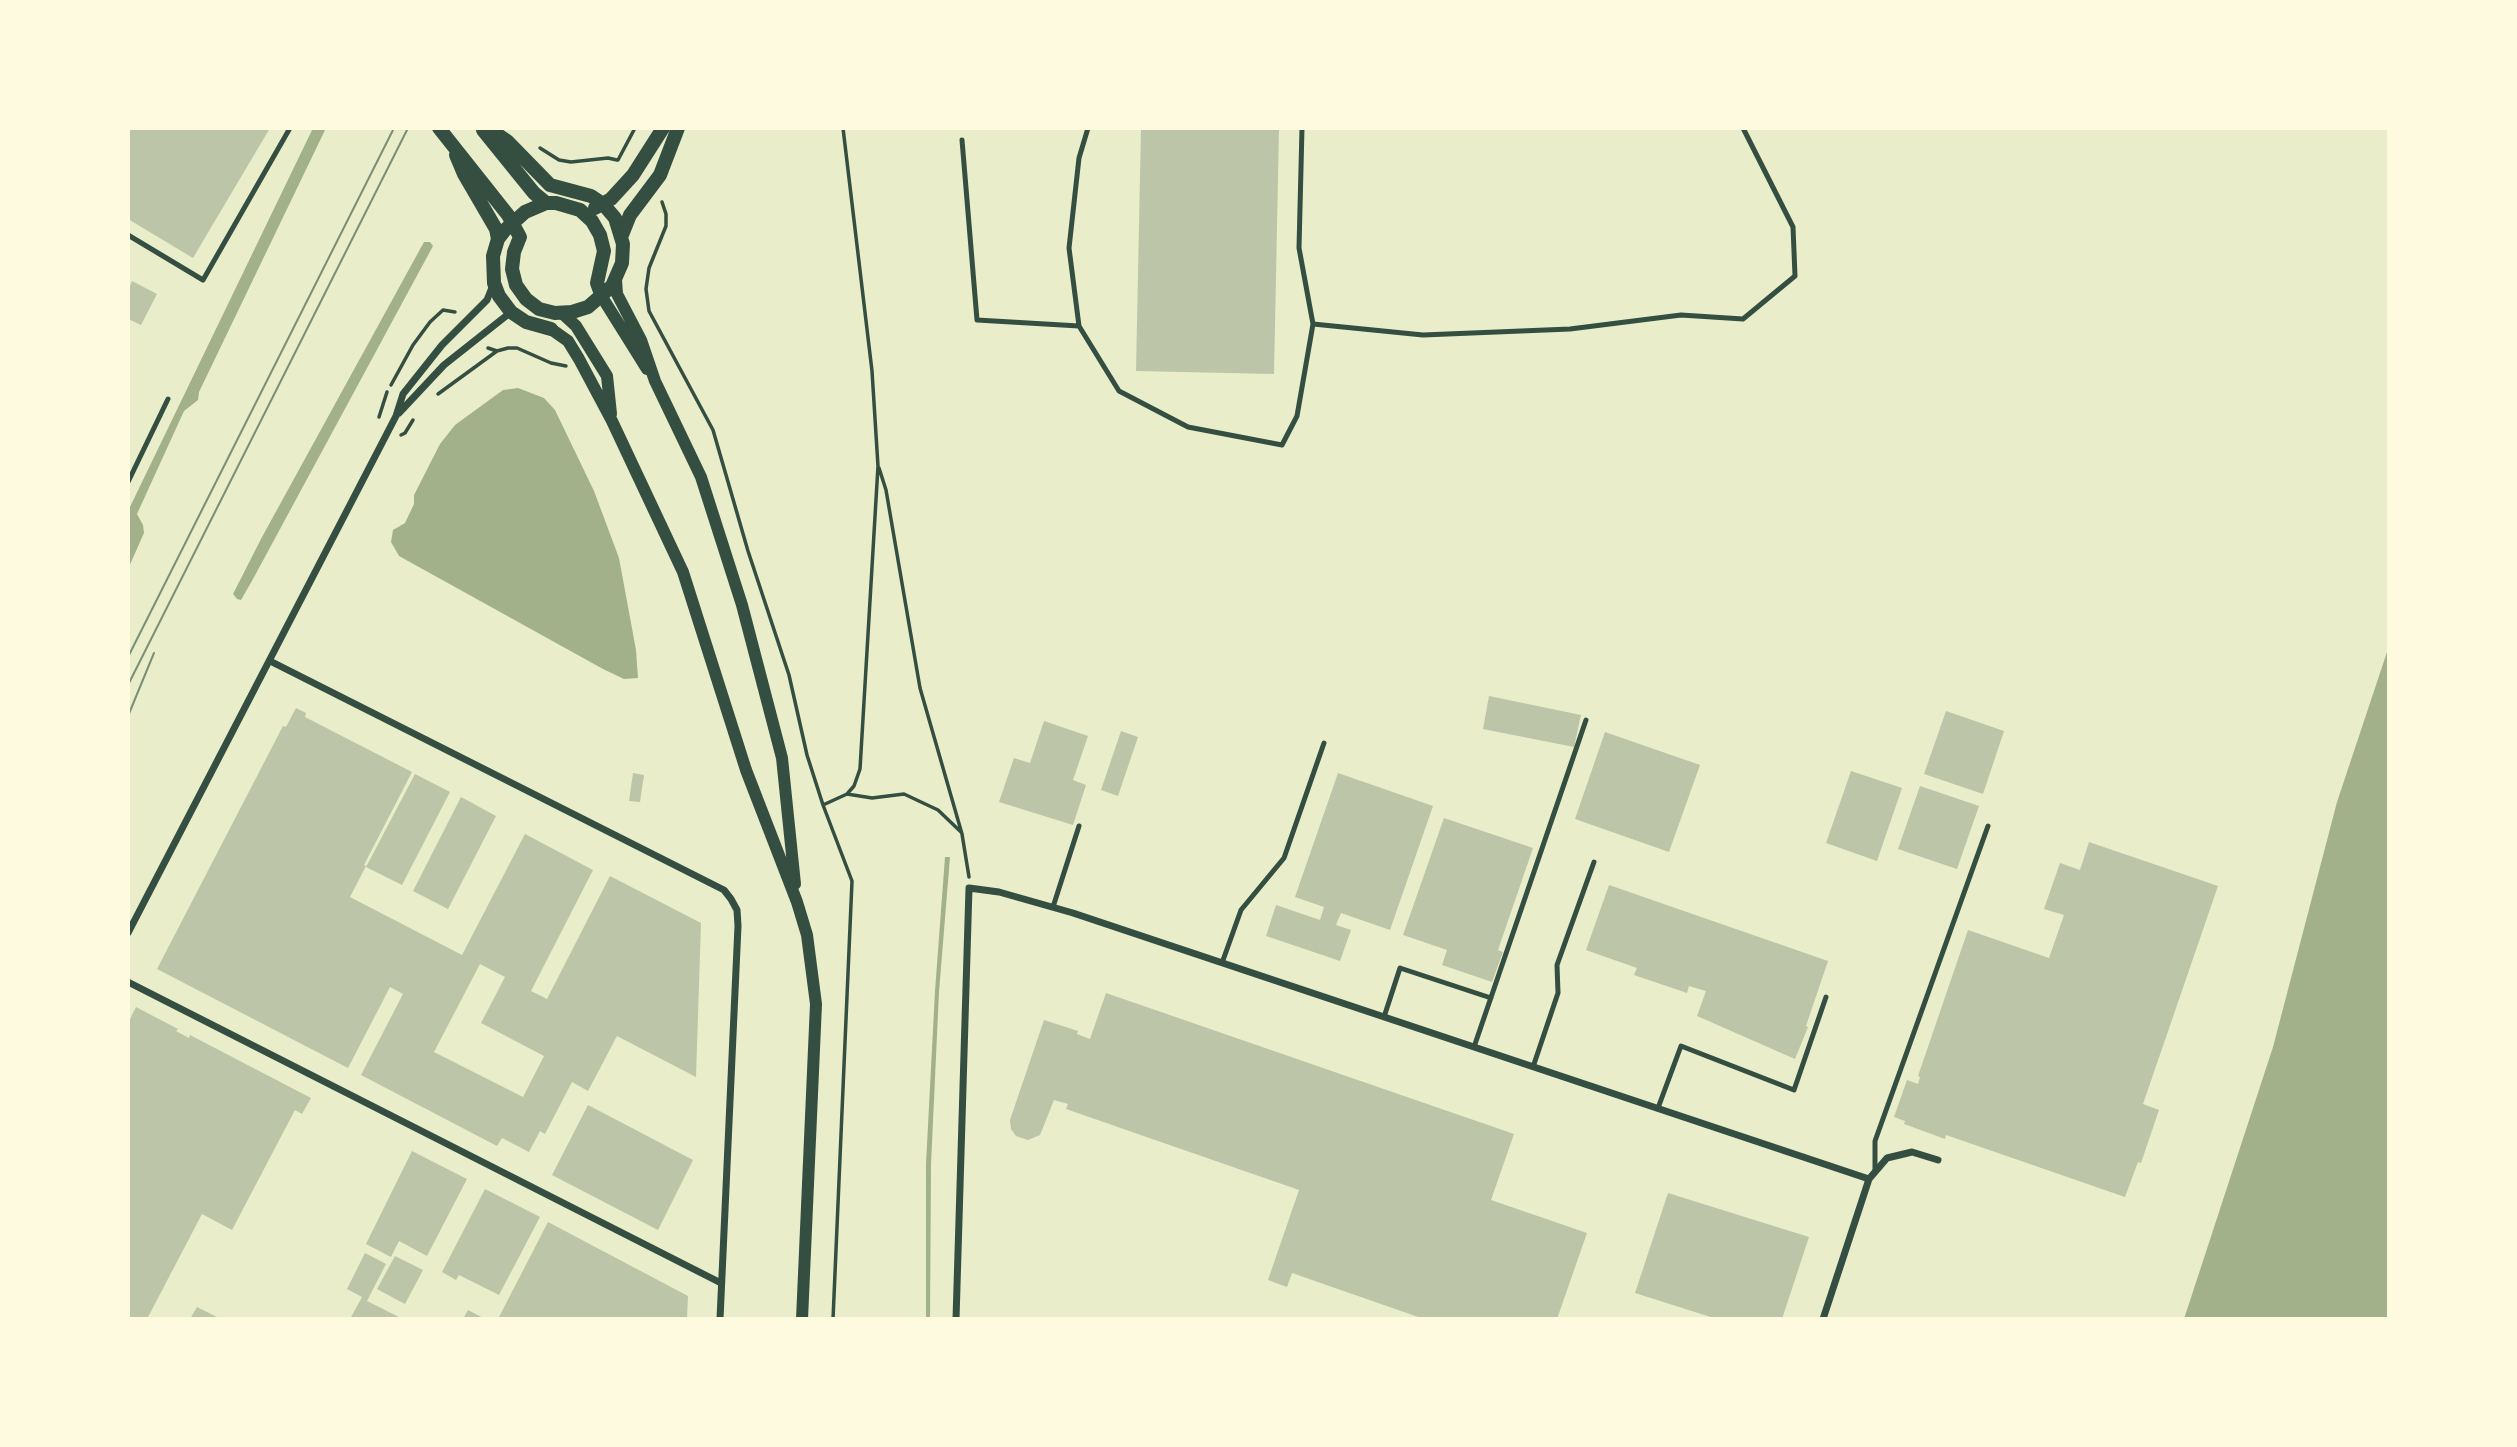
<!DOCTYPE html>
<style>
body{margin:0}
#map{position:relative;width:2517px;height:1447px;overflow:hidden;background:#e9edc9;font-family:Karla,sans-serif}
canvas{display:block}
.frame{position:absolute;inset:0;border:130px solid #fefae0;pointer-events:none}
</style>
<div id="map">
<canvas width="2517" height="1447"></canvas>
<div class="frame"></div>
</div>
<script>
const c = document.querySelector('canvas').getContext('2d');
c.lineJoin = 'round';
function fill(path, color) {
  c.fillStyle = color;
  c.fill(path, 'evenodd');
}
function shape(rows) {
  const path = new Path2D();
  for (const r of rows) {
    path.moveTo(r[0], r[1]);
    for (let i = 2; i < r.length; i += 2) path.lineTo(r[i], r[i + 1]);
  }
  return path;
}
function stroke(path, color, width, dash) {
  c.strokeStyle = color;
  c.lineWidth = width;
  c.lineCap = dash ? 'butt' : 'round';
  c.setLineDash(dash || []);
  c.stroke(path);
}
fill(shape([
 [313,128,326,128,199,392,198,400,184,411,137,514,143,525,144,533,128,569,128,511],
 [424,242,430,242,433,246,253,579,241,600,237,599,233,594,262,537],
 [518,388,544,398,555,410,594,491,619,558,636,650,638,678,624,679,603,669,399,556,391,542,393,530,405,523,414,504,414,495,440,444,455,425,503,390],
 [2389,646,2389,1319,2184,1319,2273,1047,2337,802],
 [945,857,950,857,939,992,931,1164,930,1319,926,1319,926,1164,935,991]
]), '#a3b18a');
fill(shape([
 [128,128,270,128,193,258,128,219],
 [1141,128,1279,128,1274,374,1136,371],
 [132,281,157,294,141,325,128,319,128,291],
 [1489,696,1581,715,1574,747,1483,729],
 [296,708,306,713,305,717,412,772,364,865,366,866,350,897,462,955,525,834,593,870,531,991,547,999,610,876,701,923,696,1077,617,1036,588,1091,572,1082,545,1134,540,1131,529,1152,502,1138,497,1146,361,1075,403,994,390,987,348,1068,157,969,283,726,286,727],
 [480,964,505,977,481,1023,544,1056,523,1097,434,1052],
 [1946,711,2004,731,1983,794,1924,774],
 [1044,721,1088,736,1073,780,1086,785,1073,825,999,802,1014,758,1030,763],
 [1121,731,1138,737,1118,796,1101,790],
 [1605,732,1700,765,1669,852,1575,819],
 [1851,771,1902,788,1877,861,1826,843],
 [633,773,644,775,640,802,629,801],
 [1338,773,1433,806,1390,930,1341,913,1336,925,1351,930,1340,961,1266,936,1276,905,1320,920,1324,907,1295,897],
 [415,774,450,792,402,885,366,867],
 [1920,786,1979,806,1957,869,1898,849],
 [461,797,496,816,448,909,413,891],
 [1444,818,1533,848,1498,950,1503,952,1492,982,1442,965,1447,950,1403,935],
 [2089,842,2218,886,2143,1104,2159,1110,2141,1163,2138,1162,2125,1197,1946,1135,1945,1139,1904,1124,1905,1121,1894,1117,1907,1080,1918,1084,1920,1077,1918,1076,1968,930,2049,958,2064,915,2044,909,2060,863,2080,870],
 [1609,885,1828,961,1806,1026,1808,1027,1795,1059,1697,1016,1706,991,1689,986,1687,993,1634,975,1637,968,1586,950],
 [1106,993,1514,1134,1491,1200,1587,1233,1557,1319,1424,1319,1292,1273,1287,1287,1268,1280,1299,1190,1066,1109,1068,1104,1054,1100,1040,1135,1028,1140,1016,1136,1011,1129,1010,1120,1044,1020,1078,1031,1077,1034,1090,1039],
 [136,1007,178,1029,176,1031,189,1038,190,1035,311,1098,302,1114,295,1110,232,1230,202,1214,147,1319,128,1319,128,1023],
 [588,1105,693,1160,658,1230,552,1175],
 [412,1151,467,1179,427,1256,399,1241,391,1257,366,1244],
 [485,1189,540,1217,499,1295,459,1275,456,1280,442,1272],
 [1668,1193,1809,1237,1782,1319,1717,1319,1635,1293],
 [548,1222,688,1296,687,1319,498,1319],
 [365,1253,386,1264,367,1301,403,1319,350,1319,362,1297,347,1289],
 [395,1256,423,1270,405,1304,377,1289],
 [197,1307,221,1319,190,1319],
 [468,1310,485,1319,463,1319]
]), '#bcc5a7');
stroke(shape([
 [540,148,559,160,571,162,608,158,617,160],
 [618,160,635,128],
 [662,202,666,214,666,226,649,268,646,289,649,311,713,430,748,551,789,675,807,755,823,805,852,881,833,1319],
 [488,348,497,351],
 [391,385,413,345,430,322,443,310,455,312],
 [438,394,497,351,508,348,517,348,551,363,566,366],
 [379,417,387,392],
 [401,435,405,433,413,420],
 [879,468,886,490,920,688,962,834,969,877],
 [847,794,872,798,904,794,938,810,961,832],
 [823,805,847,794,854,786,860,769,878,466,872,371,843,128]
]), '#344e41', 3.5);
stroke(shape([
 [1088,128,1079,158,1069,248,1079,326,1119,391,1188,427,1282,445,1297,416,1313,324,1423,335,1570,329,1681,315,1743,319,1795,276,1793,227,1743,128],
 [1302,128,1299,248,1313,324],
 [962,140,977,320,1079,326],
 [128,235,203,280,290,128],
 [128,482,168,399],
 [1053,907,1079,826],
 [1222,963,1241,910,1284,858,1324,743],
 [1384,1017,1400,968,1491,998],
 [1474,1047,1586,720],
 [1533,1067,1558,993,1557,965,1594,862],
 [1658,1108,1681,1046,1794,1090,1826,997],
 [1875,1171,1875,1141,1988,826]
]), '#344e41', 5);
stroke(shape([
 [399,413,444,365,511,312],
 [270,661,724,890,731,899,737,910,738,926,720,1319],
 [128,933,381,445,396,416,403,394,442,345,487,300,493,285],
 [128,982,721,1283],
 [956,1319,969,888,999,892,1073,913,1869,1179],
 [1823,1319,1869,1179,1887,1158,1912,1152,1938,1160]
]), '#344e41', 7);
stroke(shape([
 [616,280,617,294,641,340,655,381,701,477,742,605,782,758,795,884],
 [602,297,647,369],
 [563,314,576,326,607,376,611,414],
 [551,329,568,341,579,359,612,421,683,572,746,770,797,902,807,935,816,1004,802,1319]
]), '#344e41', 12);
stroke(shape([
 [439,128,508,215,520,237,514,252,512,269,516,285,526,299,539,309,555,313,572,312,588,307,612,286,622,263,623,244,615,218,603,204,591,196,550,185,507,141,488,128],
 [483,130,534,193,546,203],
 [456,155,464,174,496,229,498,239],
 [595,208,611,199,633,175,663,128],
 [622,235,630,215,660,175,678,128],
 [551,329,526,322,511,312,499,296,494,283,493,256,498,239,505,230,525,212,546,203,556,203,580,210,592,221,600,235,604,251,597,283,602,297]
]), '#344e41', 14);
stroke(shape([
 [128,657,394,128],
 [128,685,408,128],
 [128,716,154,653]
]), '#7c8e77', 2);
</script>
